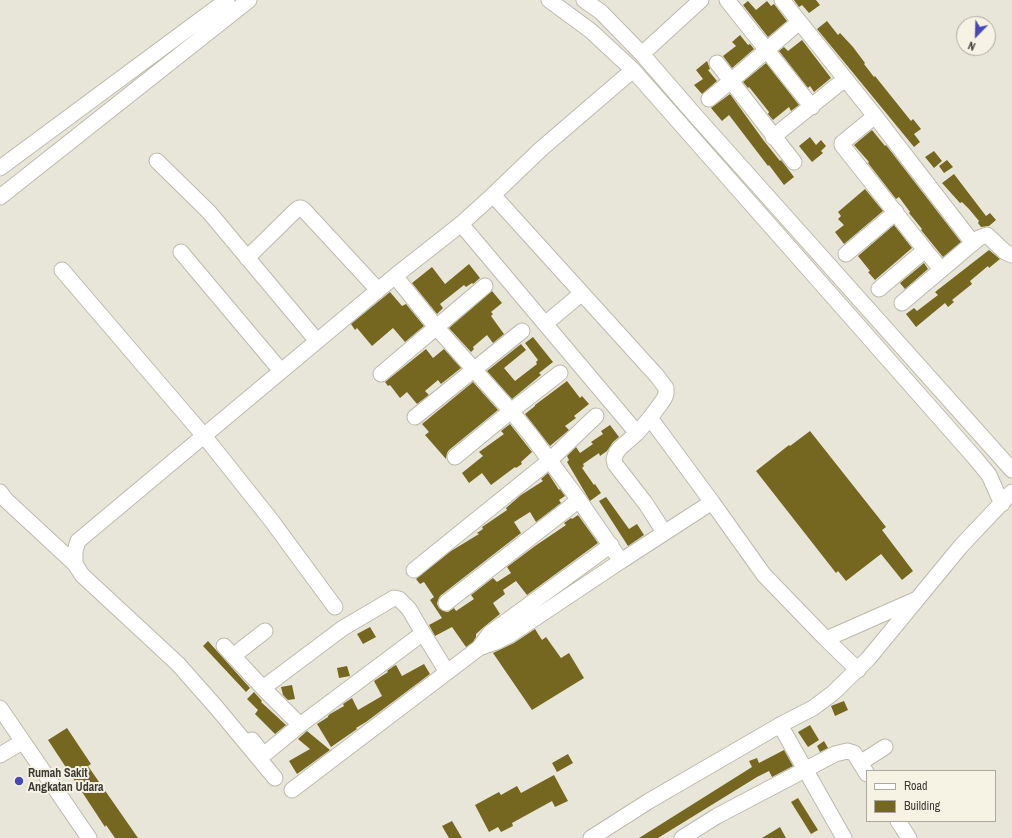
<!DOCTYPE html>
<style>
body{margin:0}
#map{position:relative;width:1012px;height:838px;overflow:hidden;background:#e8e6d8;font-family:"Archivo Narrow",sans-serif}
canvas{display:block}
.legend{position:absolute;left:866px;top:770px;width:130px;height:52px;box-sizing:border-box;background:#f6f3e5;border:1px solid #aba99e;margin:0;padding:5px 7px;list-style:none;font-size:12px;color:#3b3a34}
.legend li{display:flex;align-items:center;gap:8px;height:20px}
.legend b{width:20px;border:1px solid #aba99e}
.north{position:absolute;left:956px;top:16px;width:40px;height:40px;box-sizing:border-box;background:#f6f3e5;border:1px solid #aba99e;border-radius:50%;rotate:203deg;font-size:11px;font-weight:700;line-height:16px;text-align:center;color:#3b3a34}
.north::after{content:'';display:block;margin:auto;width:14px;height:18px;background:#4747bd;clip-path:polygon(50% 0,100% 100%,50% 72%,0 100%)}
</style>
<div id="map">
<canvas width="1012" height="838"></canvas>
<ul class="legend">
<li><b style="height:5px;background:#fff"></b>Road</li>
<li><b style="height:11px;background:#766720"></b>Building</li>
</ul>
<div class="north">N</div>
</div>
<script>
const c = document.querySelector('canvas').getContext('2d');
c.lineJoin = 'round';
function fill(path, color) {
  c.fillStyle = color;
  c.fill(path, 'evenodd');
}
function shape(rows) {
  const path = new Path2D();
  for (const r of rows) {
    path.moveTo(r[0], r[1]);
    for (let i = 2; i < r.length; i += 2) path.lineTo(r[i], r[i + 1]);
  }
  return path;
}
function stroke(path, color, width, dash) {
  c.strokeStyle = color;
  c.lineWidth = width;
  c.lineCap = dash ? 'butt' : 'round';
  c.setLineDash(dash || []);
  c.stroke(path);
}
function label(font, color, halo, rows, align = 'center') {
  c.font = font + ' "Archivo Narrow",sans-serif';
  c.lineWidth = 4;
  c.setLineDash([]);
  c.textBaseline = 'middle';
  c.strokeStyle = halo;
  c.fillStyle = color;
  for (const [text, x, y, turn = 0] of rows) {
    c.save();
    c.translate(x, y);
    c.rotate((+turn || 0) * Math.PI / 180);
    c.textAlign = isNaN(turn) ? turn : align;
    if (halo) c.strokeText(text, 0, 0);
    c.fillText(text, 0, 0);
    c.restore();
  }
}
fill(shape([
 [794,0,816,0,820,5,809,13,802,5,799,7],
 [748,1,756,10,767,1,771,6,774,4,787,21,768,37,743,5],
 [827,21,838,35,840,33,853,47,865,63,864,64,874,77,875,76,911,121,913,119,921,129,914,134,920,142,914,147,817,29],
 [740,35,748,45,750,44,754,49,732,68,723,56,736,46,732,42],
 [802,40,831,78,814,92,810,86,808,88,779,51,784,47,788,51],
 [707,61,710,69,708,70,717,81,702,94,694,85,703,79,696,70],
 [766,63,799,105,791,111,789,107,773,120,768,114,769,112,749,87,748,88,743,82],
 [730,94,764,141,780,161,781,160,788,169,794,177,784,185,769,165,768,166,729,115,722,121,711,108],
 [872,130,885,146,886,145,961,242,943,257,921,230,922,229,909,213,910,212,899,197,896,199,868,163,869,162,854,145],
 [810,137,816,145,821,140,826,146,821,151,823,153,812,162,799,146],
 [934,151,942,161,934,168,925,157],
 [947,160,953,167,944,173,939,166],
 [954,174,986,216,990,213,996,220,989,226,981,227,978,223,979,221,969,209,962,202,960,203,942,183],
 [865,189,883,211,844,244,835,232,844,225,838,219,841,216,838,212],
 [894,225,912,248,875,280,868,272,870,271,858,256],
 [989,250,1000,259,989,268,988,266,970,281,972,284,952,300,954,302,948,307,945,303,916,327,906,314,914,308,917,311,938,295,935,292],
 [924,263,928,269,905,289,900,283],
 [469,264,480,278,473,284,472,283,466,287,464,285,440,304,443,308,437,314,412,283,432,267,445,284],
 [492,291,502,303,491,312,493,314,491,316,504,334,493,343,487,335,473,347,474,349,471,352,449,328],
 [390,292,402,306,406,304,424,326,405,342,393,328,372,346,357,328,355,330,351,324],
 [533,337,553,362,539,373,541,375,512,399,487,371,521,344,526,350,504,368,515,381,537,364,536,362,538,360,525,343],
 [426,349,433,358,444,349,461,368,441,384,438,380,425,391,429,395,417,404,407,392,400,398,390,385,388,386,385,382],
 [567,381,580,398,582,396,589,404,574,416,576,418,565,426,569,430,550,446,525,414,535,406,535,405],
 [473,382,498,410,449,450,447,453,446,459,425,435,429,432,422,424],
 [510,424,532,452,521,462,522,464,516,468,515,467,491,485,482,473,469,483,462,473,483,456,479,452,504,434,501,431],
 [610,425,619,437,613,442,607,451,600,456,599,453,583,464,584,466,582,468,594,485,595,484,601,493,590,501,567,462,569,460,567,456,576,447,580,453,593,444,591,442,603,434,601,431],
 [810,431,886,527,882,530,913,571,902,580,881,554,846,581,838,571,836,573,756,471,789,445,790,446],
 [548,473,559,490,560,489,565,496,559,500,561,503,536,522,530,512,514,522,521,533,440,596,438,600,437,604,439,608,443,611,448,612,454,608,456,611,474,599,471,595,493,578,497,582,511,573,507,567,535,546,566,525,564,523,571,518,572,519,578,515,598,543,527,595,516,581,503,590,505,594,493,603,500,614,485,626,476,634,476,637,473,642,466,647,452,627,435,636,429,625,442,618,430,600,434,597,424,582,420,584,416,579,451,551,479,534,477,533,483,529,482,527,507,510,506,508,521,495,543,481,541,479],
 [606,497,629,529,637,524,644,535,628,546,599,501],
 [370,627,376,637,363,644,357,634],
 [535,629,542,640,546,637,561,658,569,653,584,678,532,710,493,653,514,643],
 [208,641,250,688,246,692,203,646],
 [424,664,430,674,366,722,356,728,357,729,331,747,317,724,328,717,328,716,330,714,344,706,343,704,352,698,358,710,382,696,374,681,388,672,387,671,394,666,396,665,402,676],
 [347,666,350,676,339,678,337,668],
 [292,685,295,699,288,700,283,695,281,687],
 [254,692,262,701,261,702,286,725,275,734,255,714,258,710,247,699],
 [844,701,848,710,835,716,831,706],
 [810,725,819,740,808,747,798,732],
 [67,728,91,764,88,766,138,838,115,838,106,825,105,827,48,740],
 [307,731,330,750,297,774,289,761,310,749,298,739],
 [824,741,828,748,820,752,817,746],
 [784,750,793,766,772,777,769,771,757,777,658,838,639,838,752,767,749,761,757,758,759,763],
 [568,754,573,763,557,772,552,763],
 [554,775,568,801,555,807,552,801,512,823,513,826,501,832,498,827,489,832,475,805,499,792,501,795,517,786,521,793],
 [798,798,818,830,811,834,791,802],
 [452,821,462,838,449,838,442,826],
 [780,827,786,838,762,838]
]), '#766720');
const minor = shape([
 [549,0,591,31,633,70,975,458,989,475,1002,504],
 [584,0,601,12,642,54,693,113,1012,470],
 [727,0,812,107],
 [782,0,875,116,973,243,902,303],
 [642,54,701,0],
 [717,63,794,162],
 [709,99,731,81,799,22],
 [875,116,842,143,842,145,925,250,941,269],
 [773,137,845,79],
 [157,161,209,212,317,341],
 [0,168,227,0],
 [493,195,541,149,633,70],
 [0,197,249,0],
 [461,224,637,433,650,418,712,502],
 [973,243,979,238,987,235,1005,252,1012,255],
 [181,252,281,371],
 [846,254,896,212],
 [247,258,295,211,299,208,301,208,304,210,378,290],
 [62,270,205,437,271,520,335,607],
 [395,276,437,328,511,411,533,438,579,500,621,561,712,502,764,575,826,639,917,599],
 [879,289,925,250],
 [545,324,581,294],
 [381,374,485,286],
 [415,417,522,331],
 [637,433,620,448,616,453,614,459,615,464,646,504,664,532],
 [455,457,511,411,560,373],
 [0,492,6,500,75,564],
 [414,570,549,461,596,416],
 [446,603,579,500],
 [826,639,858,670],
 [224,646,263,688,300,725],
 [479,648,496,642,510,635,621,561],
 [233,656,265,631],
 [263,688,343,628,394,598,399,599,409,609,423,633,447,672],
 [0,708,89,838],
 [780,725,844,838],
 [252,740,262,753,266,753,300,725,423,633],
 [0,755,22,742],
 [860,763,885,747],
 [275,778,216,707,178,664,82,575,75,564,75,551,78,541,395,276,461,224,493,195,657,376,666,388,666,394,664,399,650,418],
 [292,790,479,648,490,633,611,545],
 [898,821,909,838],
 [591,838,649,801,780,725,813,708,833,693,868,659,961,546,1012,492],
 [682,838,717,816,835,754,847,751,854,753,867,774]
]);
stroke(minor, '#bdbaad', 17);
stroke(minor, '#fff', 15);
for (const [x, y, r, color] of [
 [19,781,5,"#4747bd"]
]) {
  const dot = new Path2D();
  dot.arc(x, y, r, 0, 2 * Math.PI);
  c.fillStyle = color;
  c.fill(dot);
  stroke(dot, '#f6f3e5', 1.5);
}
label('bold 12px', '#3b3a34', '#f6f3e5', [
 ["Rumah Sakit",28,774],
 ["Angkatan Udara",28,788]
], 'left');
</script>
